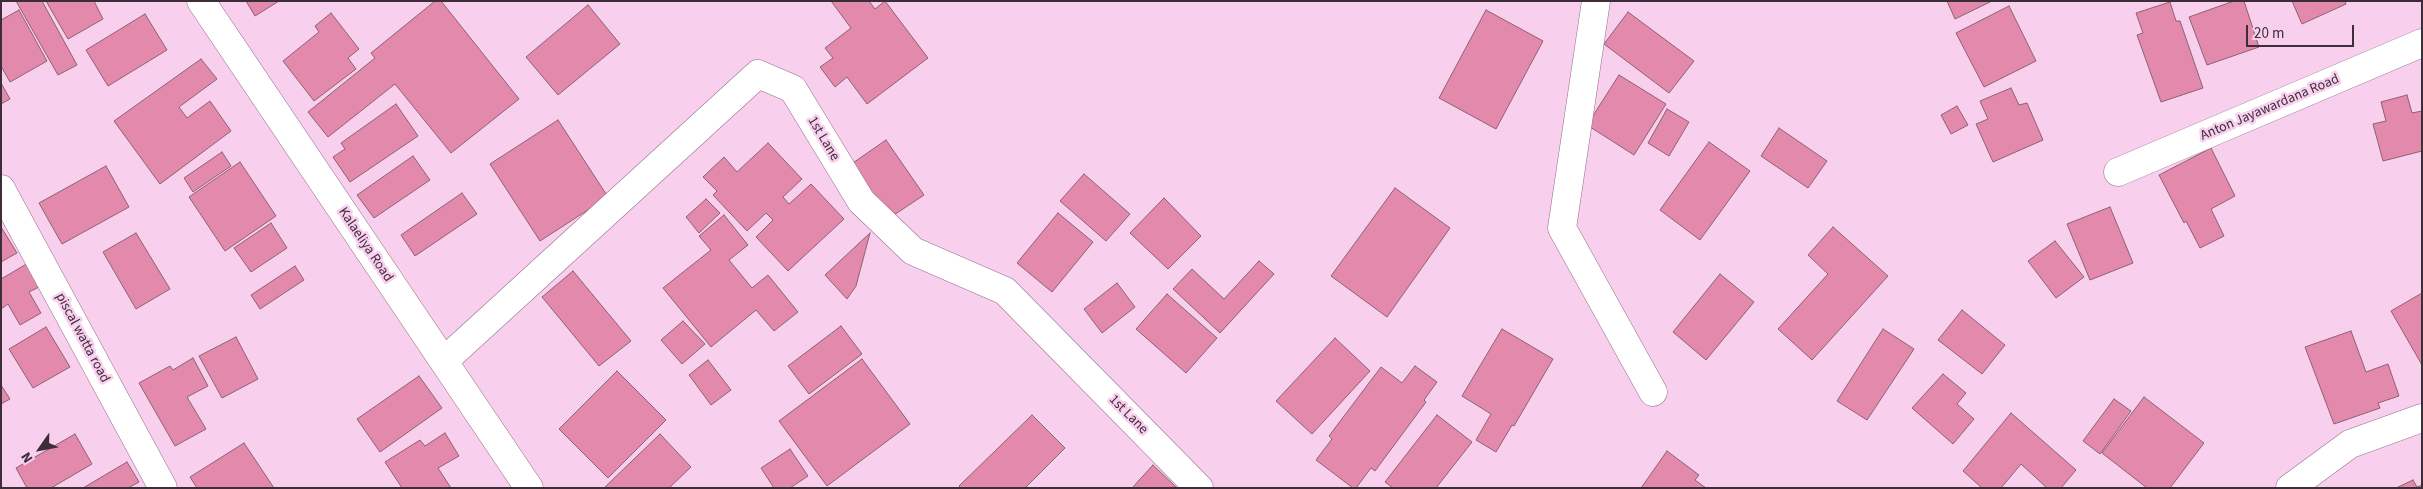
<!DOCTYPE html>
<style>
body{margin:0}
#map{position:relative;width:2423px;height:489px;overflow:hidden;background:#f8cfed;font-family:"Source Sans 3",sans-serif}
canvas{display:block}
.frame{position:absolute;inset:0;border:2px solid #3d2d39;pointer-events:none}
.north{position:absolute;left:15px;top:424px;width:50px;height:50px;-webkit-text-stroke:4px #f8cfed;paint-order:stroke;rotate:237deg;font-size:14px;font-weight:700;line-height:20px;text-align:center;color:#3d2d39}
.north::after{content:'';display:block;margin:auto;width:18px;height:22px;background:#3d2d39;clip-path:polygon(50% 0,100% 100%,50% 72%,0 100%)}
.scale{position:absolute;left:2246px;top:25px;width:108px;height:22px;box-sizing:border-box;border:2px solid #3d2d39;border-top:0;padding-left:6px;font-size:15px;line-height:18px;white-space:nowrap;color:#3d2d39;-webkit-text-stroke:4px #f8cfed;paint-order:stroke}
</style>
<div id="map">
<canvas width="2423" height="489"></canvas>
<div class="frame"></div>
<div class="north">N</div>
<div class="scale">20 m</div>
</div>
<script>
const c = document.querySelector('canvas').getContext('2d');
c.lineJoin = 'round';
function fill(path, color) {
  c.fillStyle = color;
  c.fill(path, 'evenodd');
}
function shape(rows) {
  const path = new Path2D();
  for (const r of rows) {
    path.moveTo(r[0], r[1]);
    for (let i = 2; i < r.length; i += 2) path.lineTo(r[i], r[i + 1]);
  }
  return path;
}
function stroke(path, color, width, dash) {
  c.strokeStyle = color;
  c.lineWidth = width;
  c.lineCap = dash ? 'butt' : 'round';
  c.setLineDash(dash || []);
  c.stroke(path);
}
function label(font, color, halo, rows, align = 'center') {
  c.font = font + ' "Source Sans 3",sans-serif';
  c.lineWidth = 5;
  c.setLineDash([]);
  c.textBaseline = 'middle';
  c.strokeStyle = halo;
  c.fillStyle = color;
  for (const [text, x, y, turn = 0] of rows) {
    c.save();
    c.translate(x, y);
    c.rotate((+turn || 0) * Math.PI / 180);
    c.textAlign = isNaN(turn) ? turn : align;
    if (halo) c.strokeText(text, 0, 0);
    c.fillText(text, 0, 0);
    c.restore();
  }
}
const building = shape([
 [16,1,42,1,77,65,58,75,16,1],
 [46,1,94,1,103,19,68,39,46,1],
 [246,1,279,1,255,16,246,1],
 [435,1,441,1,519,99,451,153,395,84,328,137,308,112,375,58,371,53,435,1],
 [831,1,869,1,875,9,885,1,928,58,867,104,847,77,835,87,820,67,833,58,825,48,851,28,831,1],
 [1947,1,1992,1,1955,19,1947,1],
 [2234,1,2244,1,2259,47,2207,65,2189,17,2234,1],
 [2292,1,2345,1,2346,4,2302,24,2292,1],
 [2170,2,2176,21,2180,21,2203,88,2161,102,2137,35,2143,33,2136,13,2170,2],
 [588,5,620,44,558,95,526,57,588,5],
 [2009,6,2036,61,1984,87,1956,33,2009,6],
 [19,10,47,61,10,82,1,66,1,20,19,10],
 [1486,10,1543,41,1496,129,1439,98,1486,10],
 [1628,12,1694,61,1669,93,1604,44,1628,12],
 [331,13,359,49,348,58,356,69,314,101,283,61,319,32,315,26,331,13],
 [145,14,167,50,108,86,86,50,145,14],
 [201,59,217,79,179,107,187,118,210,101,231,131,160,184,114,121,201,59],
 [1619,75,1666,104,1634,155,1587,125,1619,75],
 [1,83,10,99,1,104,1,83],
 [2011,88,2019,105,2027,103,2043,140,1993,162,1976,124,1988,119,1980,101,2011,88],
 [2407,95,2412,113,2422,111,2422,151,2383,161,2373,124,2386,121,2381,102,2407,95],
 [396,104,418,136,350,182,333,157,345,149,341,143,396,104],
 [1957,106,1968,125,1951,134,1941,115,1957,106],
 [1667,109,1689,122,1669,156,1648,143,1667,109],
 [558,120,608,197,540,241,490,164,558,120],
 [1779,128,1827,161,1808,188,1761,156,1779,128],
 [886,140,924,195,888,219,850,165,886,140],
 [1709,142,1750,171,1700,240,1660,210,1709,142],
 [768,143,802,179,783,197,789,204,811,184,844,219,788,271,756,237,773,220,766,213,747,231,713,195,717,191,703,177,724,157,737,172,768,143],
 [2211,148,2235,196,2211,209,2224,236,2200,248,2186,221,2184,223,2159,175,2211,148],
 [222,152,231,166,193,192,184,178,222,152],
 [413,156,430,180,374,218,357,195,413,156],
 [240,162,276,216,225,251,189,197,240,162],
 [106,166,129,207,62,244,39,203,106,166],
 [1084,174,1130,214,1106,241,1060,201,1084,174],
 [1395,188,1450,228,1387,317,1331,276,1395,188],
 [462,193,477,214,415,256,401,235,462,193],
 [1164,198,1201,236,1168,269,1130,233,1164,198],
 [706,199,720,213,699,233,686,217,706,199],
 [2110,207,2133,263,2090,280,2067,224,2110,207],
 [1058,213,1093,242,1052,292,1017,263,1058,213],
 [724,215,748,245,729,260,752,288,768,275,798,312,774,331,756,310,711,347,663,288,711,250,699,236,724,215],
 [271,223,287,248,251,272,234,248,271,223],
 [1,227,17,253,1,262,1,227],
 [1833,227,1888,276,1812,360,1778,329,1828,274,1808,255,1833,227],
 [136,233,170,289,136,309,103,252,136,233],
 [870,233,856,286,847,299,825,275,870,233],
 [2055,241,2084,277,2056,298,2028,261,2055,241],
 [1259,261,1274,274,1220,333,1173,289,1192,269,1224,299,1259,261],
 [30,262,43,285,29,292,41,313,20,325,8,304,1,309,1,279,30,262],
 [295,266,304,280,260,309,251,295,295,266],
 [573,271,631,341,599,366,542,297,573,271],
 [1720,274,1754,302,1706,360,1673,332,1720,274],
 [1117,283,1135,307,1102,333,1084,309,1117,283],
 [2422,293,2422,365,2391,311,2422,293],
 [1167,294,1217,338,1186,373,1136,329,1167,294],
 [1962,310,2005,345,1982,374,1938,340,1962,310],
 [683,321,705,344,682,364,661,340,683,321],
 [841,326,862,354,809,394,788,366,841,326],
 [46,327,70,367,33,388,9,349,46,327],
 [1502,329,1553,359,1514,426,1512,425,1496,452,1476,440,1491,414,1462,396,1502,329],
 [1883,329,1914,349,1867,420,1837,401,1883,329],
 [2351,331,2366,372,2388,364,2399,396,2378,403,2380,408,2334,424,2305,347,2351,331],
 [236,337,258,379,222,398,199,356,236,337],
 [1335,338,1370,371,1312,434,1276,401,1335,338],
 [193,358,208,386,187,397,206,429,175,446,139,383,170,366,173,370,193,358],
 [862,359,910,424,827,486,779,421,862,359],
 [708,360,731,390,711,405,689,375,708,360],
 [1415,366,1437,382,1424,400,1426,402,1375,471,1371,468,1356,488,1353,488,1316,460,1332,439,1329,436,1381,367,1402,383,1415,366],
 [617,371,666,420,608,478,559,429,617,371],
 [1943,374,1966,393,1957,404,1974,419,1953,444,1912,408,1943,374],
 [419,376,442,408,380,452,357,419,419,376],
 [1,385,10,399,1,404,1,385],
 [2144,397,2204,443,2170,488,2147,488,2102,453,2144,397],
 [2114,399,2131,411,2100,454,2083,441,2114,399],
 [2011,413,2076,470,2061,488,2047,488,2021,464,2001,488,1982,488,1963,471,2011,413],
 [1032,415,1065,448,1025,488,961,488,959,486,1032,415],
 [1437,415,1472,442,1436,488,1393,488,1385,482,1437,415],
 [445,433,459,456,438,468,451,488,402,488,385,462,420,440,425,446,445,433],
 [75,434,92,464,51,488,27,488,16,468,75,434],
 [660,434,691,467,669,488,604,488,660,434],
 [244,443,274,488,197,488,190,477,244,443],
 [790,449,808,476,790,488,774,488,761,468,790,449],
 [1667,451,1699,475,1695,480,1706,488,1641,488,1667,451],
 [127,462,139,482,128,488,83,488,127,462],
 [1153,465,1177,488,1132,488,1153,465],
 [2413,480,2417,487,2422,485,2422,488,2396,488,2413,480]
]);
fill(building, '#e389ab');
stroke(building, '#8c6171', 1);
const street = shape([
 [1596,1,1562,228,1653,392],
 [2118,172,2422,43],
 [1,189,163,488],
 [444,361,758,74,793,89,861,201,913,251,1005,291,1199,488],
 [2290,488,2350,444,2422,418]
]);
const secondary = shape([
 [201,1,529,488]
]);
stroke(street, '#95708c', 29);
stroke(secondary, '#95708c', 29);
stroke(street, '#fff', 28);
stroke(secondary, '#fff', 28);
label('14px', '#3d2d39', '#f8cfed', [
 ["Anton Jayawardana Road",2270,108,-23],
 ["1st Lane",823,139,59],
 ["Kalaeliya Road",365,245,56],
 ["piscal watta road",82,338,62],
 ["1st Lane",1128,415,45]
]);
</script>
